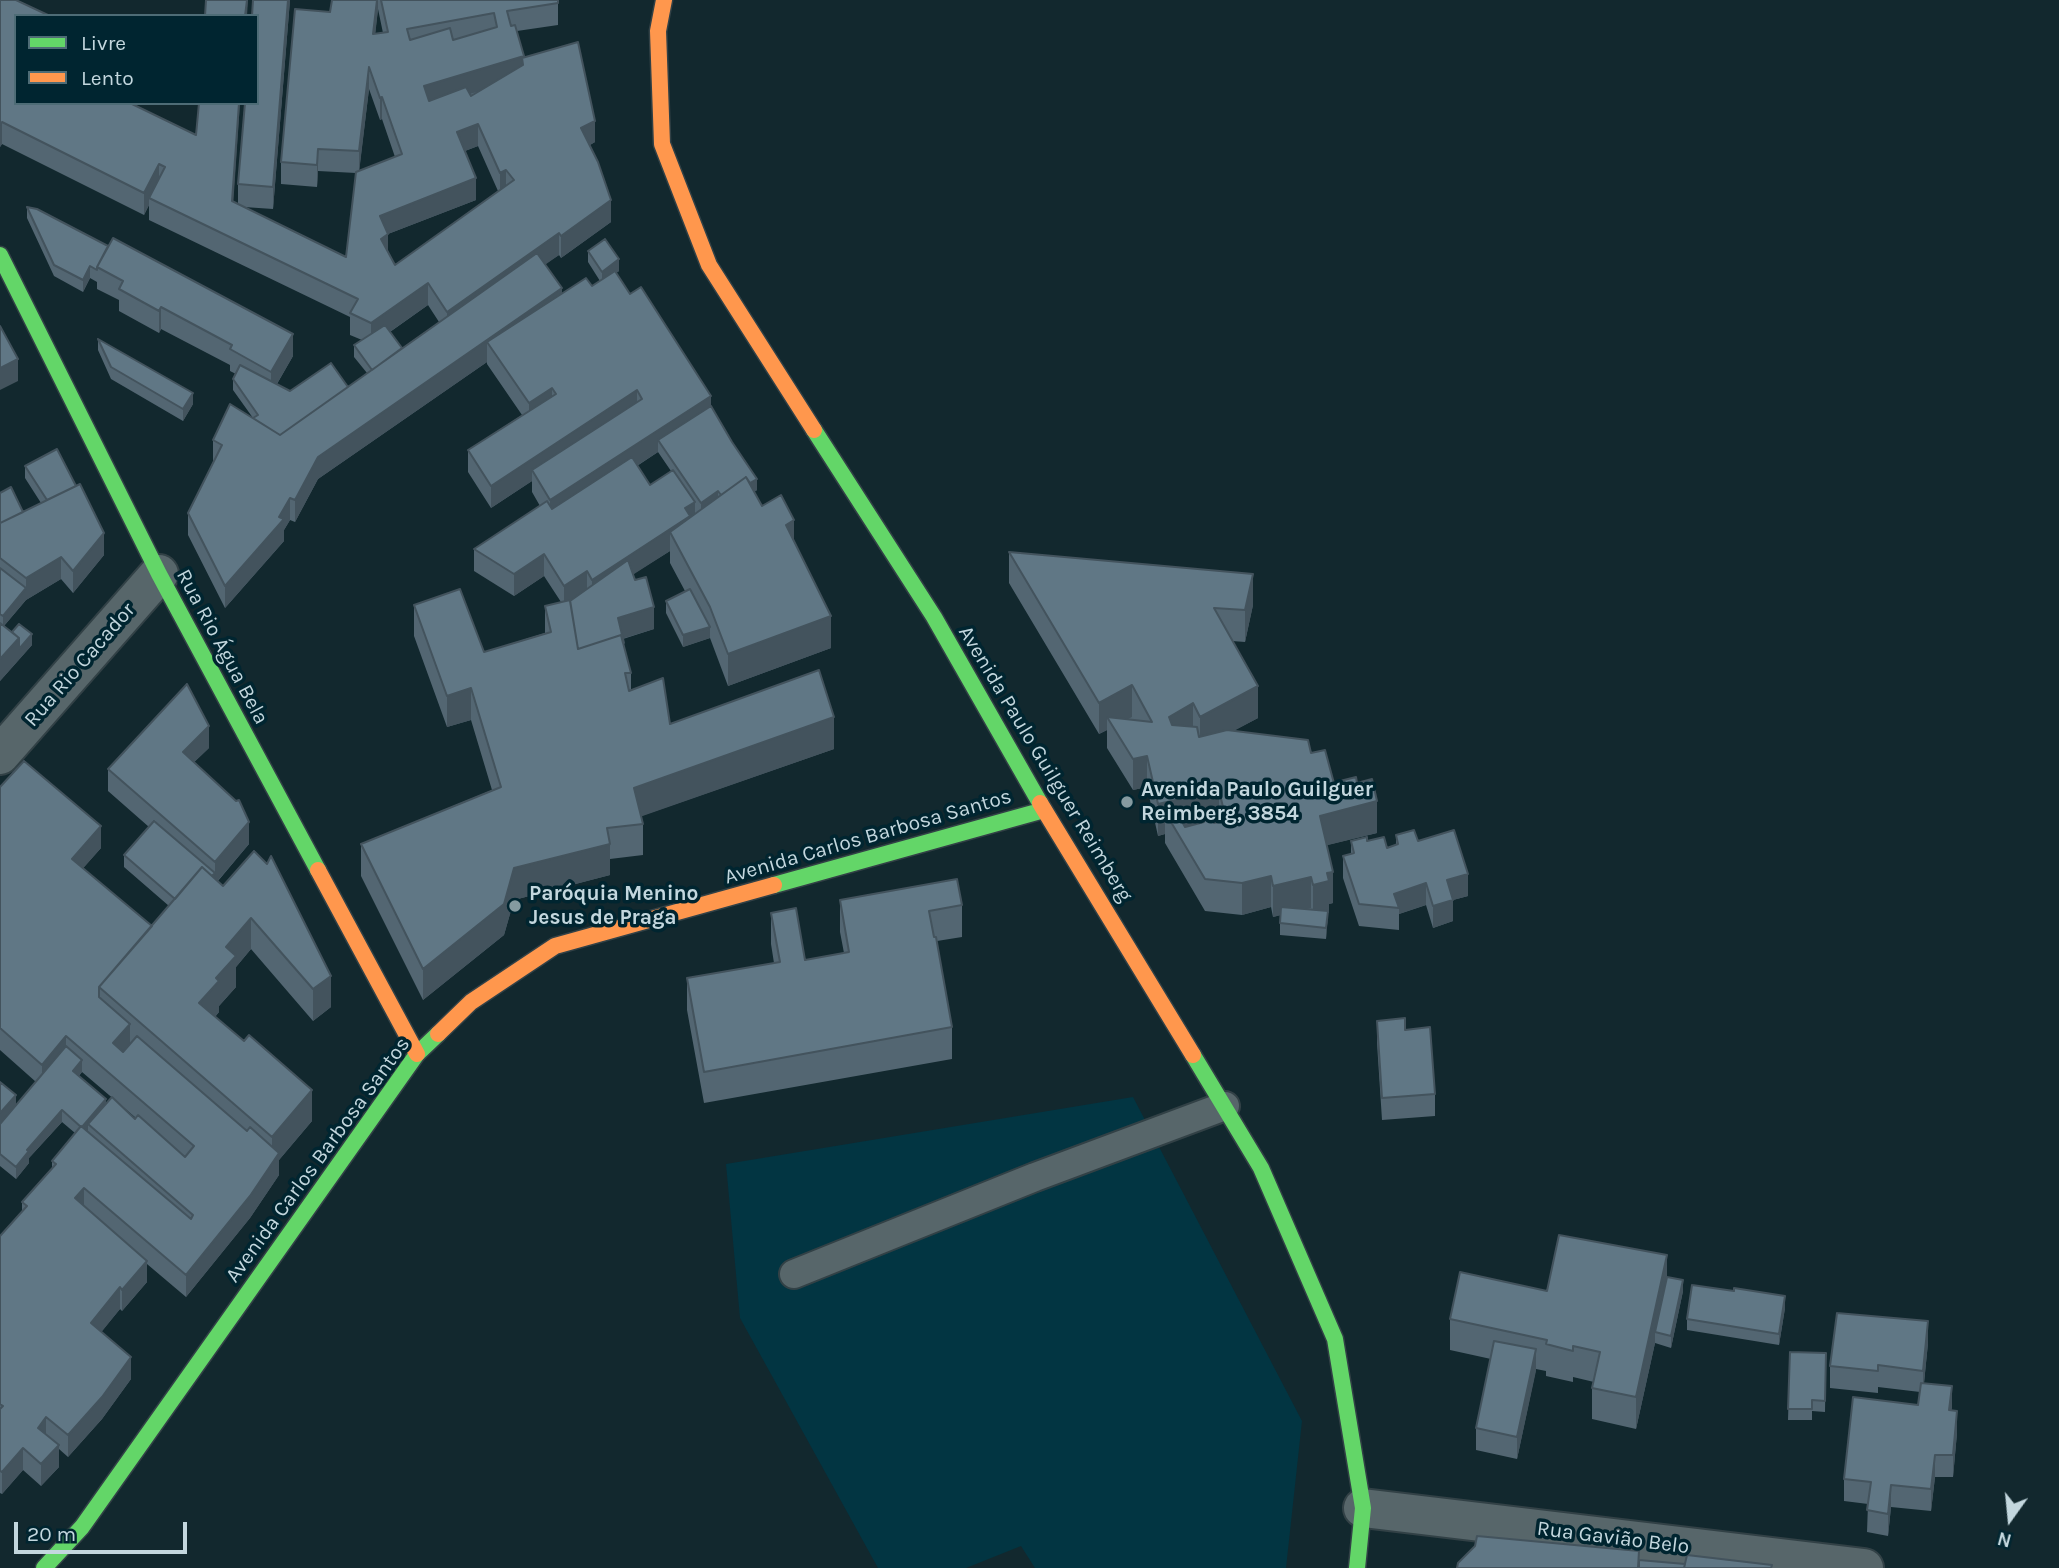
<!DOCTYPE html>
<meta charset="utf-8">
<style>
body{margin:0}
#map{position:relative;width:2059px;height:1568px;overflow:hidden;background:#12282e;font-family:Karla,sans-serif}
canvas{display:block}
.legend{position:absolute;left:14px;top:14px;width:245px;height:91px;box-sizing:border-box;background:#002530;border:2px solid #4e6c76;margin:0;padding:9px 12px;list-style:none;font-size:21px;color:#c3d7de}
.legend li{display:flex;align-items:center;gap:14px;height:35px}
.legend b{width:35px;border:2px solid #4e6c76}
.north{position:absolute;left:1975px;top:1484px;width:70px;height:70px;-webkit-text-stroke:5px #002530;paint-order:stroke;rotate:195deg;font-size:19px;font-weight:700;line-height:28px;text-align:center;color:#c3d7de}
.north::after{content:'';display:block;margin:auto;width:24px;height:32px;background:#c3d7de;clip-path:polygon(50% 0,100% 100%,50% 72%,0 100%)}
.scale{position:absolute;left:14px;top:1522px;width:173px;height:32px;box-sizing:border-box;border:4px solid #c3d7de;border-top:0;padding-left:9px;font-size:21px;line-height:24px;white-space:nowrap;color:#c3d7de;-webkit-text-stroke:5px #002530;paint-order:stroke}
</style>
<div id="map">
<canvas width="2059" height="1568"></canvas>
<ul class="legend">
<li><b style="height:9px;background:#63d668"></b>Livre</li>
<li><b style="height:9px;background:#ff974d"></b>Lento</li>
</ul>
<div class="north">N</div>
<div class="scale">20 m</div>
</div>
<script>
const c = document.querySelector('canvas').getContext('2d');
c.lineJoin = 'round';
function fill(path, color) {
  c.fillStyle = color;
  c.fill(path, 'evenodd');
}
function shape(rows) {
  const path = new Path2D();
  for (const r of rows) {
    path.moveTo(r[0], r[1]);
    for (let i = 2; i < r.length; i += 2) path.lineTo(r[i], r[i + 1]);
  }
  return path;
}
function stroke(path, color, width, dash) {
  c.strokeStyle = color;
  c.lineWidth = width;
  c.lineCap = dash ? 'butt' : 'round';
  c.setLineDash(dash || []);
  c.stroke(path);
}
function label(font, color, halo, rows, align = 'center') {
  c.font = font + ' Karla,sans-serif';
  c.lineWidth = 7;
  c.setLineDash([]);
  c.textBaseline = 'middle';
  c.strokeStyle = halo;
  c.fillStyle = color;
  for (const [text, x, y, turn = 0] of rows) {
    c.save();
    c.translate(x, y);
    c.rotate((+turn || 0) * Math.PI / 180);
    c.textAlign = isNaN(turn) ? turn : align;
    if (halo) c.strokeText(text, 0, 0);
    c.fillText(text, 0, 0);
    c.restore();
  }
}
fill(shape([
 [1133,1097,1302,1421,1286,1568,1035,1568,1021,1546,966,1568,878,1568,740,1318,726,1164]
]), '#023542');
const lane = shape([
 [794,1274,1035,1177,1225,1106]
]);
const street = shape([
 [0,755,159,574],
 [1363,1508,1864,1568]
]);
const fast = shape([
 [0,255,159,574,318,870],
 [814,430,934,617,1040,803],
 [774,885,1044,810],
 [1193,1055,1261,1168,1335,1339,1363,1508,1357,1568],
 [44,1568,82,1527,417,1054,438,1034]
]);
const slow = shape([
 [664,0,658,31,662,144,709,265,814,430],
 [1040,803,1193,1055],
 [318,870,417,1054],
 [438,1034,471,1002,555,946,774,885]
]);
stroke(lane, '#324146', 32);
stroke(street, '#324146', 42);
stroke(fast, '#324146', 19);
stroke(slow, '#324146', 19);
stroke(lane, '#57666a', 28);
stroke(street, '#57666a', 38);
stroke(fast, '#63d668', 16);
stroke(slow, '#ff974d', 16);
fill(shape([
 [0,0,16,103,130,103,233,201,238,204,238,184,253,0,290,0,273,209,244,207,346,257,356,173,318,171,317,187,281,184,281,162,330,12,332,0,558,0,558,25,517,31,524,57,595,142,590,145,611,222,561,258,559,255,545,264,562,293,592,286,600,281,588,262,588,251,619,271,616,273,630,294,711,406,757,490,754,492,762,506,794,541,831,648,728,686,710,638,683,647,666,613,666,601,685,591,670,563,670,551,633,574,654,629,623,639,624,648,631,673,631,691,670,724,834,749,641,816,643,824,643,855,610,859,610,875,514,900,504,935,423,1000,361,876,361,844,492,790,471,720,447,727,414,636,414,605,484,652,545,633,545,606,561,602,544,576,514,596,474,571,474,549,540,506,532,492,532,481,491,508,468,472,468,450,522,415,487,364,487,362,318,479,295,522,290,520,284,530,284,541,225,608,188,535,188,513,213,462,213,440,253,418,233,390,233,379,236,374,230,371,230,365,161,329,159,333,119,311,119,300,97,289,97,282,90,278,83,292,54,276,27,218,27,207,293,356,277,384,290,391,348,387,367,373,354,357,354,345,362,340,350,335,350,317,149,220,149,205,144,215,2,144,0,147],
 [378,9,383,33,375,34],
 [369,89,380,120,382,119,395,157,359,171],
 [478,146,498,191,395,265,388,251,388,234,476,200,465,151],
 [428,305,439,322,402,348,390,332],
 [658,452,671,471,650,485,637,466],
 [98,339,193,404,183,421,111,379,98,350],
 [25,466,104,555,73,593,61,579,26,600,4,626,32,645,0,681,0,493,23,512,41,503,25,478],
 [1009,552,1253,605,1245,642,1232,641,1258,718,1233,731,1311,753,1335,787,1340,786,1340,781,1357,783,1377,833,1327,845,1333,903,1329,904,1329,912,1328,913,1326,939,1280,935,1280,915,1273,917,1271,907,1242,915,1205,911,1165,843,1165,834,1158,836,1147,787,1133,790,1107,748,1107,730,1099,734,1009,583],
 [209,748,194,762,249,844,218,881,331,1007,313,1021,251,949,236,967,236,987,219,1006,219,1012,215,1017,312,1121,279,1160,279,1175,250,1218,186,1297,147,1264,147,1282,122,1311,120,1309,101,1332,131,1379,102,1419,68,1457,59,1449,59,1467,41,1486,23,1470,2,1494,0,1493,0,1236,22,1212,22,1202,52,1168,52,1161,75,1133,62,1122,29,1158,29,1163,16,1179,0,1166,0,1082,16,1106,36,1082,0,1050,0,787,101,848,83,868,152,926,169,906,124,867,124,855,149,827,108,791,108,769],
 [82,1072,136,1118,135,1119,106,1104,79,1076],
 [1396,835,1418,841,1468,896,1453,900,1453,921,1433,928,1426,905,1399,914,1399,930,1359,926,1343,878,1343,856,1351,854,1351,841,1367,841,1387,848,1396,845],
 [840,900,962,905,962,937,937,941,952,1027,952,1059,704,1103,687,1010,687,978,774,963,771,944,771,913,805,960,844,953,840,932],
 [1377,1021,1405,1030,1435,1094,1435,1116,1382,1120,1377,1043],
 [1667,1277,1683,1291,1671,1348,1655,1343,1636,1429,1592,1419,1592,1388,1594,1382,1573,1377,1573,1382,1546,1376,1546,1371,1536,1369,1517,1459,1476,1450,1476,1428,1491,1359,1450,1350,1450,1319,1547,1291],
 [1785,1308,1779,1345,1687,1330,1687,1319],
 [1928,1343,1924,1383,1952,1411,1957,1433,1953,1477,1935,1477,1931,1511,1891,1507,1888,1536,1867,1532,1868,1504,1844,1501,1844,1479,1918,1405,1920,1392,1878,1387,1878,1393,1830,1388,1830,1366],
 [1790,1352,1826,1353,1825,1412,1812,1411,1812,1420,1788,1420]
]), '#536672');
fill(shape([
 [247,0,248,0,247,16,245,16],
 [288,0,290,0,273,209,273,187],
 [377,0,378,0,378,9,373,56,373,34],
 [524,56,523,65,522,58,522,79,424,107,424,86],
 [369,67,369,89,359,173,359,151],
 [382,97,382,119,380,120,380,98],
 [239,103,240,103,232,222,232,201],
 [595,121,595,142,581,150,581,128],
 [2,122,2,144,0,147,0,125],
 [478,124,478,146,457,154,457,132],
 [318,149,318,171,317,187,317,165],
 [159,164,159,186,149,198,149,205,144,215,144,193],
 [506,170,506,192,500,195,500,173],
 [476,178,476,200,380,237,380,216],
 [611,200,611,222,561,258,561,236],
 [559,233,559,255,447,334,447,312],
 [388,234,388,256,381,239],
 [619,259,619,271,602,283,602,272],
 [90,266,90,278,83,292,83,280],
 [428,283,428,305,371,345,371,323],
 [562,288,562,310,487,342,487,362,318,479,295,522,295,500,318,457],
 [161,307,161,329,159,333,159,311],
 [293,334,293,356,271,394,271,372],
 [18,359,18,381,0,390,0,368],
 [552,388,552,409,529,425,529,403],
 [637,390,637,412,532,470,532,481,491,508,491,486],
 [193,393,193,404,183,421,183,409],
 [711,396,711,417,658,440,658,452,550,522,550,500],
 [757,479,757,490,725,512,725,501],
 [718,491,718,503,701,515,701,503],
 [290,498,290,520,284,530,284,541,225,608,225,586,279,517],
 [695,502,695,524,670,532,670,551,592,601,592,580,685,508],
 [794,520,794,552,786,525],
 [104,533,104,555,73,593,73,571],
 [544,554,544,576,514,596,514,574],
 [61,557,61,579,26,600,3,627,3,616,26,588,26,578],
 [587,571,587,593,564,608,564,586],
 [1253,574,1253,605,1245,642,1245,610],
 [654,607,654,629,618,640,618,618],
 [831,616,831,648,728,686,728,654],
 [710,627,710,638,683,647,683,635],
 [32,634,32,645,0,681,0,659,19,638],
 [1132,685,1132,717,1113,727,1107,717,1107,730,1099,734,1099,703],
 [1258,686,1258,718,1200,749,1200,717],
 [471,688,471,720,447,727,447,696],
 [1193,703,1193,735,1169,748,1169,717],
 [834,717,834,749,634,819,634,788],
 [209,726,209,748,183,773,183,752],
 [1147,756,1147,787,1133,790,1133,759],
 [1219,790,1219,821,1204,825,1202,818,1202,825,1176,831,1165,812,1165,834,1158,836,1158,804],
 [1377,801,1377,833,1320,847,1320,816],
 [249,822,249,844,185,919,215,873,215,862],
 [101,826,101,848,72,881,72,859],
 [610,844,610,875,514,900,504,935,423,1000,423,969,514,868],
 [1333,872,1333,903,1329,904,1329,912,1328,913,1326,939,1326,928,1313,917,1313,885,1327,873],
 [1468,874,1468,896,1453,900,1453,921,1433,928,1433,906,1447,880],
 [1271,876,1271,907,1242,915,1242,883],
 [1311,877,1311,908,1273,917,1273,886],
 [1426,883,1426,905,1399,914,1399,908,1394,894],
 [251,918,251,949,236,967,236,987,219,1006,219,1012,199,1035,199,1003,216,978,226,947],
 [331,976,331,1007,313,1021,313,989],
 [130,1024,130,1046,113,1065,113,1043],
 [66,1036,66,1058,42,1087,42,1065],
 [82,1060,82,1072,73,1082,73,1071],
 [312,1090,312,1121,279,1160,279,1175,250,1218,186,1297,186,1275,272,1164,272,1137],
 [16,1095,16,1117,0,1135,0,1113],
 [106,1099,106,1111,88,1124,88,1131,82,1128],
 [62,1110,62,1122,29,1158,29,1163,16,1179,16,1167,27,1150],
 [84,1188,84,1210,75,1198],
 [1667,1255,1667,1286,1655,1332,1655,1343,1636,1429,1636,1397],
 [147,1261,147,1282,122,1311,122,1290],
 [1683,1280,1683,1291,1671,1348,1671,1336],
 [120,1287,120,1309,91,1345,91,1323],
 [1785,1296,1785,1308,1779,1345,1779,1334],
 [1928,1321,1928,1343,1923,1393,1923,1371],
 [1536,1349,1536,1371,1517,1459,1517,1437],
 [131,1357,131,1379,102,1419,68,1457,68,1435],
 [1952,1386,1952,1408,1949,1432,1949,1410],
 [1957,1411,1957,1433,1953,1477,1953,1455],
 [46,1417,46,1439,38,1428],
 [59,1445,59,1467,41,1486,41,1464],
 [23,1448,23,1470,2,1494,2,1472],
 [1935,1455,1935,1477,1931,1511,1931,1489],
 [1891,1485,1891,1507,1888,1536,1888,1514]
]), '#43535d');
const building = shape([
 [0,0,16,0,50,16,16,16,16,103,130,103,196,135,199,103,239,103,232,201,346,257,356,172,402,154,382,97,380,98,369,67,359,151,318,149,317,165,281,162,295,9,330,12,332,0,377,0,373,34,388,32,381,0,558,0,558,3,507,11,511,26,515,25,524,56,424,86,429,101,466,87,471,96,523,65,522,58,578,42,595,121,581,128,598,162,611,200,561,236,559,233,447,312,428,283,371,323,350,313,358,299,149,198,165,167,159,164,144,193,2,122,0,125,0,0],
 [494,13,497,27,453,40,450,28,410,40,407,29,494,13],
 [478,124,500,173,506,170,514,180,395,265,381,239,388,234,380,216,476,178,457,132,478,124],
 [206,0,247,0,245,16,205,16,206,0],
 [253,0,288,0,273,187,238,184,245,103,257,103,257,16,252,16,253,0],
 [27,207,37,209,108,246,97,267,97,270,90,266,83,280,54,265,27,207],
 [113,238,293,334,271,372,230,349,232,345,161,307,159,311,119,289,123,281,97,267,113,238],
 [605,239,619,259,602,272,588,251,605,239],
 [537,253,562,288,318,457,295,500,290,498,279,517,284,519,225,586,188,513,222,445,213,440,230,404,280,435,537,253],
 [615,271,630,294,641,287,711,396,550,500,532,470,642,399,637,390,491,486,468,450,556,394,552,388,529,403,487,342,586,278,592,286,615,271],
 [385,325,402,348,372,370,354,345,385,325],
 [0,326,18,359,0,368,0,326],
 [98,339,193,393,183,409,111,367,98,339],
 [331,363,348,387,280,435,253,418,258,415,233,379,240,365,290,391,331,363],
 [711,406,732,442,757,479,750,483,746,477,721,495,718,491,701,503,658,440,711,406],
 [57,449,76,486,47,500,25,466,57,449],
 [632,457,650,485,673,470,695,502,685,508,690,516,592,580,587,571,564,586,544,554,514,574,474,549,547,501,552,509,632,457],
 [746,477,762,506,781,495,794,520,786,525,831,616,728,654,710,607,670,532,746,477],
 [80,484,104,533,73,571,61,557,26,578,0,558,0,523,80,484],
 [11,487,23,512,0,523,0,493,11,487],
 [1009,552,1253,574,1245,610,1214,608,1258,686,1200,717,1193,703,1169,717,1172,725,1197,727,1199,737,1227,730,1308,740,1311,753,1325,750,1335,787,1342,786,1340,781,1356,777,1357,783,1372,779,1377,801,1320,816,1333,872,1327,873,1329,881,1313,885,1311,877,1273,886,1271,876,1242,883,1205,879,1165,812,1175,809,1185,827,1204,822,1202,818,1212,816,1214,823,1226,820,1219,790,1158,804,1147,756,1133,759,1107,717,1152,722,1132,685,1099,703,1009,552],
 [628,560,635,580,646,577,654,607,618,618,624,643,623,643,621,635,578,649,570,601,628,560],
 [0,568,26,588,3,616,0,614,0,568],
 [460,589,484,652,551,632,545,606,570,600,578,649,621,635,631,673,625,673,629,691,663,678,670,724,819,670,834,717,634,788,643,824,607,828,610,844,514,868,504,904,423,969,361,844,501,787,471,688,447,696,414,605,460,589],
 [690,589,710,627,683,635,666,601,690,589],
 [0,623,19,638,0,659,0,623],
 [19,624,32,634,19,649,19,638,12,632,19,624],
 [187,684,209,726,183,752,236,801,239,800,249,822,215,862,108,769,187,684],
 [24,761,101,826,72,859,152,926,99,987,99,997,130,1024,113,1043,123,1052,137,1036,247,1131,250,1127,279,1153,250,1196,186,1275,84,1188,75,1198,147,1261,122,1290,120,1287,91,1323,131,1357,102,1397,68,1435,46,1417,38,1428,59,1445,41,1464,23,1448,2,1472,0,1471,0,1409,3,1406,0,1404,0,1236,27,1206,22,1202,56,1164,52,1161,81,1126,191,1219,193,1215,88,1124,112,1097,135,1119,138,1115,185,1157,194,1146,66,1036,42,1065,0,1028,0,787,24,761],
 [154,821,215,873,212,876,202,867,175,899,124,855,154,821],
 [1414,830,1418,841,1454,830,1468,874,1447,880,1453,900,1433,906,1426,883,1394,894,1399,908,1359,904,1343,856,1354,853,1351,841,1367,837,1367,841,1384,837,1387,848,1398,844,1396,835,1414,830],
 [254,851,267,864,271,856,331,976,313,989,251,918,226,947,236,956,216,978,219,981,199,1003,244,1041,249,1035,312,1090,272,1137,99,987,202,867,223,886,254,851],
 [957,879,962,905,929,911,934,937,936,937,952,1027,704,1072,687,978,780,962,771,913,796,908,805,960,849,952,840,900,957,879],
 [1281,907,1328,911,1326,928,1280,923,1281,907],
 [1405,1018,1405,1030,1430,1027,1435,1094,1382,1098,1377,1021,1405,1018],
 [66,1046,82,1060,73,1071,106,1099,82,1127,81,1126,81,1127,62,1110,27,1150,29,1151,16,1167,0,1154,0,1124,66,1046],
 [0,1082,16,1095,0,1113,0,1082],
 [1559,1235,1667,1255,1636,1397,1592,1388,1600,1352,1573,1346,1573,1351,1546,1344,1547,1340,1450,1319,1460,1272,1547,1291,1559,1235],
 [1667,1277,1683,1280,1671,1336,1655,1332,1667,1277],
 [1692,1285,1734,1291,1734,1288,1785,1296,1779,1334,1687,1319,1692,1285],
 [1837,1313,1928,1321,1923,1371,1878,1365,1878,1371,1830,1366,1837,1313],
 [1494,1341,1536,1349,1517,1437,1476,1428,1494,1341],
 [1790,1352,1826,1353,1825,1401,1812,1400,1812,1409,1788,1409,1790,1352],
 [1921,1383,1952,1386,1949,1410,1957,1411,1953,1455,1935,1455,1931,1489,1891,1485,1888,1514,1867,1510,1871,1482,1844,1479,1853,1397,1918,1405,1921,1383],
 [1477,1536,1639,1551,1638,1568,1457,1568,1458,1563,1475,1546,1477,1536],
 [1687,1555,1772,1565,1771,1568,1684,1568,1687,1555],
 [1639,1560,1685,1564,1684,1568,1639,1568,1639,1560]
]);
fill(building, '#607785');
stroke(building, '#43535d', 2);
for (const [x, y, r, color] of [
 [1127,802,7,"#859aa0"],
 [515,906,7,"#859aa0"]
]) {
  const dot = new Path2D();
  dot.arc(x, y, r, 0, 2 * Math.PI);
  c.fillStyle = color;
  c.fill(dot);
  stroke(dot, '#002530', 2.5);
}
label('21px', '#c3d7de', '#002530', [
 ["Rua Rio Água Bela",222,647,62],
 ["Rua Rio Cacador",80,665,-49],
 ["Avenida Paulo Guilguer Reimberg",1045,764,59],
 ["Avenida Carlos Barbosa Santos",868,837,-16],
 ["Avenida Carlos Barbosa Santos",318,1160,-54],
 ["Rua Gavião Belo",1613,1538,7]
]);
label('bold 21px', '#c3d7de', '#002530', [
 ["Avenida Paulo Guilguer",1141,790],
 ["Reimberg, 3854",1141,814],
 ["Paróquia Menino",529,894],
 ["Jesus de Praga",529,918]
], 'left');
</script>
